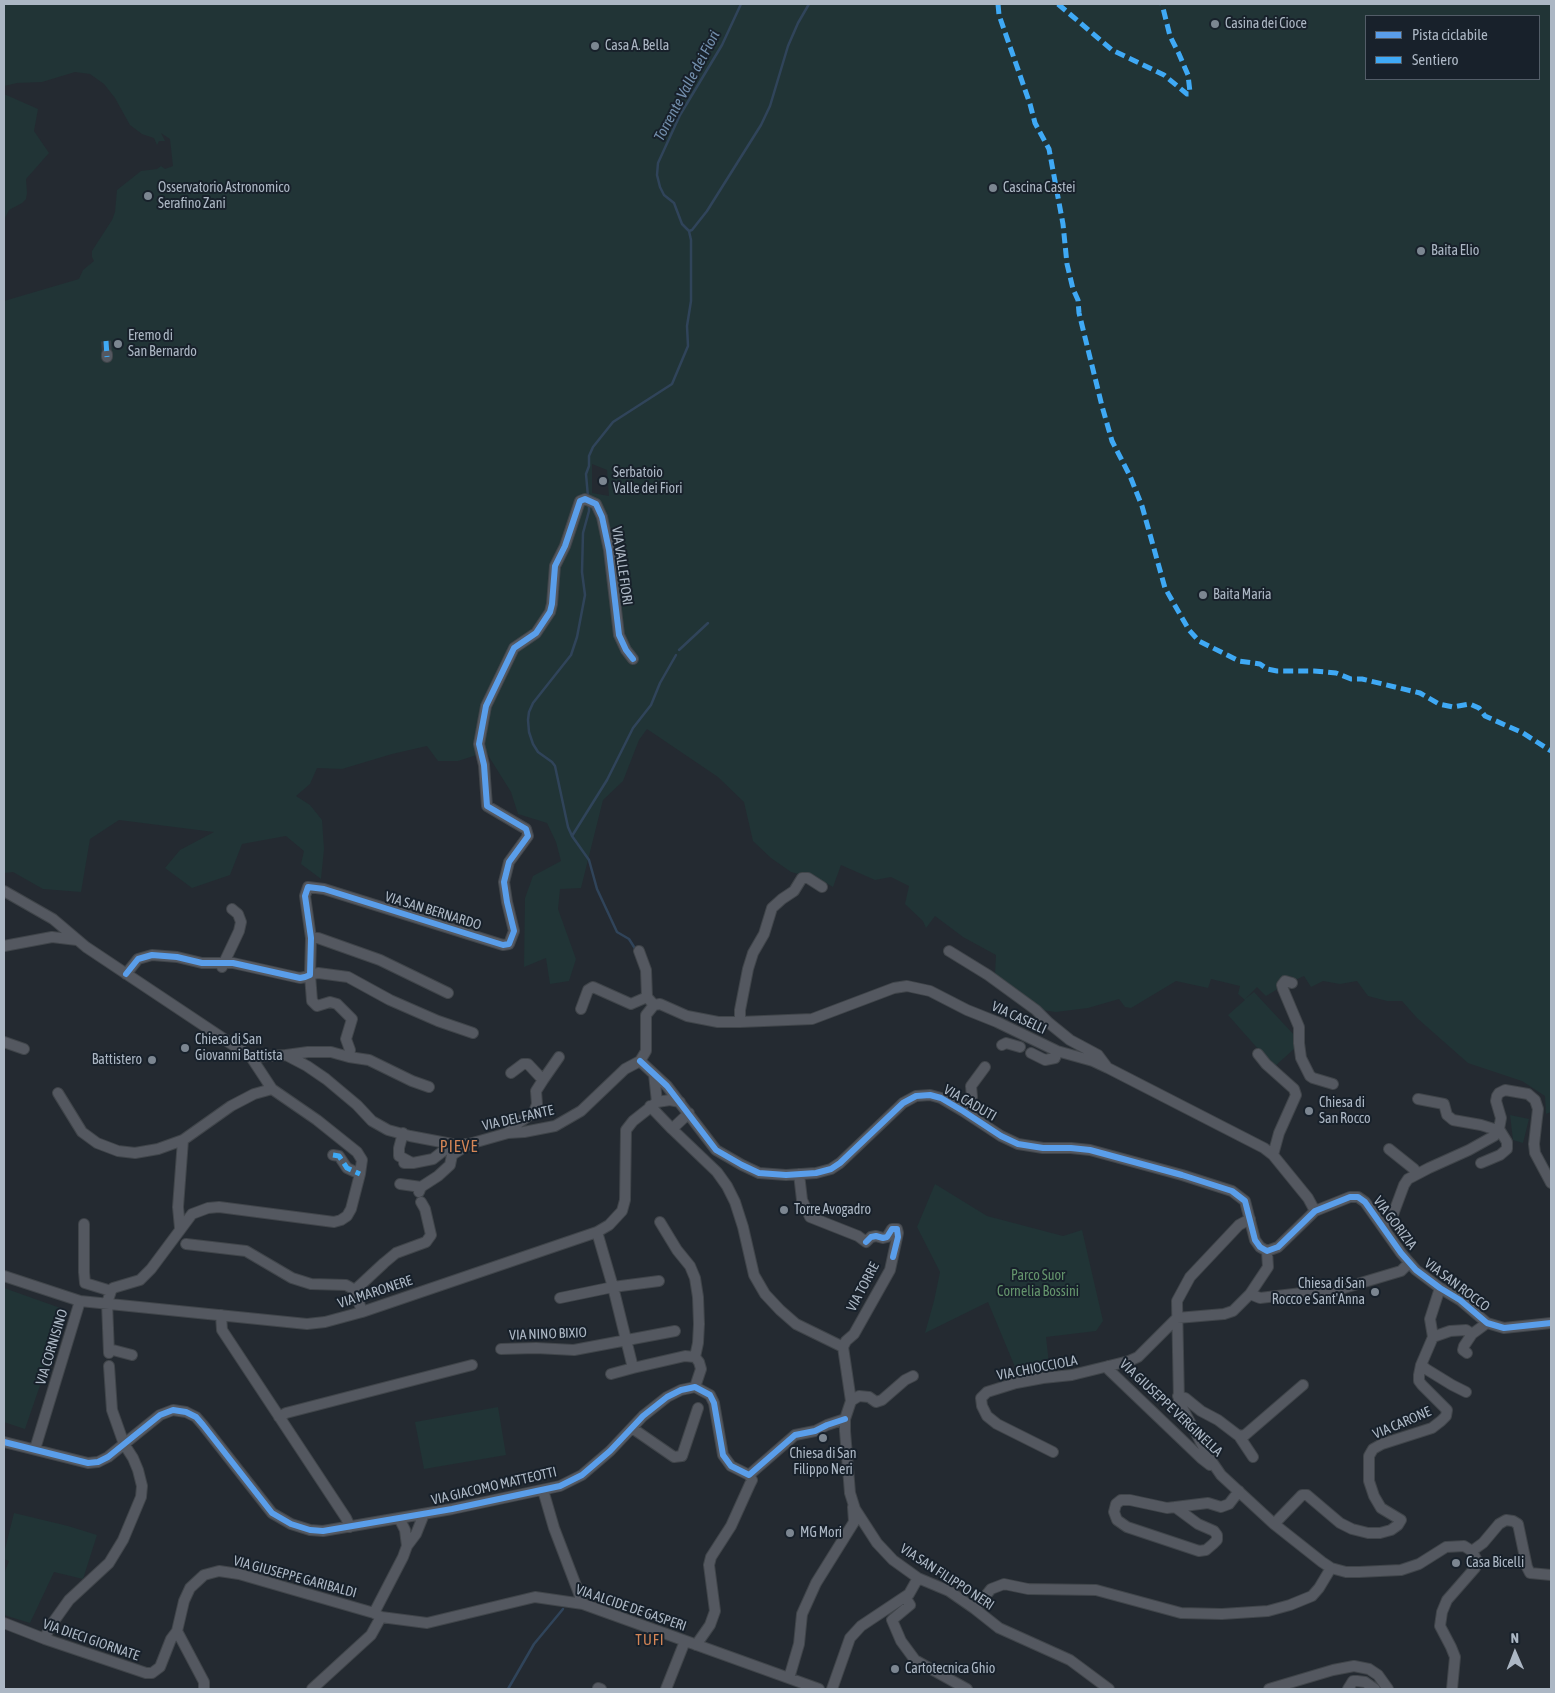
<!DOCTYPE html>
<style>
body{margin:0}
#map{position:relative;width:1555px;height:1693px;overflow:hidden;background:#242a31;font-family:"Asap Condensed",sans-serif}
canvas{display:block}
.frame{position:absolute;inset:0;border:5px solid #acb7c4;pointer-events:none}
.legend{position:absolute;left:1365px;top:15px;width:175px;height:65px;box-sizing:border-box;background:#18212b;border:1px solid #535d68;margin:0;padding:6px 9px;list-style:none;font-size:15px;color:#acb7c4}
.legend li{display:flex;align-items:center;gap:10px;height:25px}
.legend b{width:25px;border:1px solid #535d68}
.north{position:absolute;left:1490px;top:1628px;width:50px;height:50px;-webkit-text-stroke:4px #18212b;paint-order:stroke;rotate:359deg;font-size:14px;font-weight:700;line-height:20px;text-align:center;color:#acb7c4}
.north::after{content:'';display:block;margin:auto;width:18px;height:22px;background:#acb7c4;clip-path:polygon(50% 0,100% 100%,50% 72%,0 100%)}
</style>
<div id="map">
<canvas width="1555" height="1693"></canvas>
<div class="frame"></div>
<ul class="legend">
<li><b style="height:6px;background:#5a9eea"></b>Pista ciclabile</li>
<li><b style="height:6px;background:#3fa9f5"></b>Sentiero</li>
</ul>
<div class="north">N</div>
</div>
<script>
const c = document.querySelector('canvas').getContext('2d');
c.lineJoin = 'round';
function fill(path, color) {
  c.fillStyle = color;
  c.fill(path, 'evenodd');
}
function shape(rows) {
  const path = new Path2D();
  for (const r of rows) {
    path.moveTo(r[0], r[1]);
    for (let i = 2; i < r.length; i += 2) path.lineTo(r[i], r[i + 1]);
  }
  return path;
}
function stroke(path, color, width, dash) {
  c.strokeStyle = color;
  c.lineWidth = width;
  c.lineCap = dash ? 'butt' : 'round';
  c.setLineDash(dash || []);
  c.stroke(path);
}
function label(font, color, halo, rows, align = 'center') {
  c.font = font + ' "Asap Condensed",sans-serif';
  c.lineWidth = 4;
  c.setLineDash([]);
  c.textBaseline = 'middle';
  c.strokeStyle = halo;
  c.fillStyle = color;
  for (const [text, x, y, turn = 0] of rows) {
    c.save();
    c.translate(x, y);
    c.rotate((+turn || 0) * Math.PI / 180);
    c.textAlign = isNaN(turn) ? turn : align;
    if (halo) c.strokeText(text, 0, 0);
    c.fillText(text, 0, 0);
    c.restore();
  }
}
fill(shape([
 [4,4,1551,4,1551,1112,1546,1114,1545,1096,1522,1081,1468,1063,1417,1018,1402,1001,1387,1001,1368,996,1357,981,1340,984,1323,981,1311,987,1304,976,1295,980,1291,976,1287,977,1281,987,1266,996,1257,987,1245,999,1254,992,1296,1037,1295,1048,1274,1067,1228,1015,1245,1000,1238,994,1240,986,1211,979,1208,988,1176,981,1131,1008,1125,1007,1119,999,1088,1008,1056,1012,1042,1010,995,974,996,955,963,937,935,916,926,928,923,921,905,904,909,886,891,877,875,880,841,865,833,887,821,880,791,872,771,858,753,841,744,802,718,777,647,729,639,740,623,781,603,800,581,888,560,889,558,909,576,959,569,981,550,984,546,958,524,967,525,898,533,876,561,861,556,842,547,823,518,814,511,792,486,752,458,761,438,761,427,746,392,754,342,769,317,768,310,784,296,796,310,805,322,820,324,849,321,879,301,864,304,851,286,836,242,844,230,875,192,888,165,868,180,850,214,832,119,820,90,839,81,892,43,889,13,872,4,873,4,301,79,279,83,270,94,261,92,257,92,251,112,220,115,212,117,190,141,171,157,169,161,166,165,169,173,166,170,139,161,133,165,141,159,141,157,145,154,138,142,134,130,125,115,98,104,84,90,74,75,72,42,82,17,83,4,86],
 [1366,16,1539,16,1539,79,1366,79],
 [592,464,607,470,609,496,592,493],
 [4,94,38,109,34,131,49,153,26,179,27,193,26,199,22,203,9,210,4,220],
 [1510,1115,1529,1119,1523,1143,1513,1140],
 [935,1184,987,1216,1063,1236,1082,1230,1103,1321,1096,1331,1046,1337,1050,1373,1020,1379,988,1302,925,1333,934,1301,940,1272,917,1227],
 [4,1288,66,1310,25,1429,4,1422],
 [498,1407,506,1455,424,1469,415,1422],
 [14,1513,68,1526,97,1535,83,1579,54,1572,30,1623,4,1615,4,1574,9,1561,4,1559,4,1553]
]), '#213436');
stroke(shape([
 [689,231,692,230,707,211,761,125,770,106,788,46,798,23,809,4],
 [588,497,586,474,589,466,589,456,593,447,613,422,672,384,688,346,687,326,691,301,691,240,689,231,682,224,674,203,664,195,660,187,657,175,658,163,680,115,722,45,741,4],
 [589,505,589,511,583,533,582,572,585,595,577,637,571,655,533,703,529,712,528,720,529,732,533,744,538,752,552,762,555,766,568,827,572,836,589,860,597,889,617,932,629,939,636,950],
 [679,650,708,623],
 [572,836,607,780,633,728,651,705,660,683,676,655],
 [508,1689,534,1644,563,1609]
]), '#30445a', 2.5);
stroke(shape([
 [106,341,107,354]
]), '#383f47', 10, [10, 5]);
const street = shape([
 [107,354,107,357],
 [4,891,53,919,86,947,251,1057,286,1055,307,1066,326,1079,357,1105,372,1121,388,1130,410,1136,452,1144,469,1144,508,1133,524,1132,555,1126,581,1111,625,1069,640,1061],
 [311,938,318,938,380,960,448,993],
 [4,946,52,937,77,940],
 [639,951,646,970,647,997,654,1005,646,1015,646,1051,640,1061],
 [949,951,988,975,1036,1010,1049,1023,1070,1040,1098,1055,1107,1067],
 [222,967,239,931,241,922,238,914,232,909],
 [126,974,138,959,152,955,177,957,202,963,233,963,300,978,305,977,310,975,311,938,305,896,308,887,324,889,503,945,509,944,514,931,507,902,504,882,509,862,528,836,526,829,487,806,484,765,479,744,486,706,514,648,536,633,550,612,552,604,555,566,565,546,580,501,585,499,596,504,602,517,609,550,619,635,626,650,633,659],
 [1292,983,1285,981,1282,985,1283,989,1299,1027,1299,1043,1301,1058,1310,1076,1313,1078,1333,1084],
 [654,1005,660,1004,687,1016,718,1022,740,1022,740,1010,748,969,753,953,764,934,772,908,782,899,794,891,802,878,808,878,822,887],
 [581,1009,588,990,593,987,631,1004,647,997],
 [740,1022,812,1019,894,988,907,986,930,991,967,1010,997,1022,1057,1051,1093,1061,1108,1068,1264,1148,1273,1155,1308,1198,1315,1211],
 [4,1042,24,1049],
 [1002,1045,1006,1043,1020,1047],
 [1031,1053,1045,1060,1055,1058,1057,1051],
 [1258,1054,1266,1064,1294,1089,1296,1095,1279,1133,1273,1155],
 [286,1055,308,1052,331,1052,349,1057,369,1060,412,1081,429,1087],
 [349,1057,350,1050,346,1039,352,1019,337,1004,330,1002,317,1006,312,1001,310,975,318,973,348,977,390,1000,438,1021,473,1033],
 [640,1061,667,1086,716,1150,742,1165,759,1173,786,1175,816,1173,831,1169,840,1163,903,1103,916,1096,930,1095,941,1098,963,1111,1001,1136,1018,1144,1043,1148,1071,1148,1090,1150,1182,1175,1232,1191,1245,1201,1255,1240,1260,1247,1267,1251,1278,1247,1315,1211,1350,1197,1358,1197,1365,1202,1401,1253,1416,1270,1440,1288,1460,1300,1487,1323,1504,1328,1551,1323],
 [654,1074,657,1102],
 [543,1080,559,1057],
 [58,1093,82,1132,97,1143,118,1151,135,1153,158,1149,183,1140],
 [1418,1099,1444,1104,1447,1115,1453,1120,1481,1125,1497,1130],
 [650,1106,672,1129,717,1172,727,1186,735,1202,743,1227,754,1275,765,1294,780,1310,796,1324,843,1347,851,1401,845,1419,845,1431,850,1493,855,1509,877,1543,893,1560,918,1578,949,1591,975,1609,999,1628,1070,1660,1109,1689],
 [963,1111,972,1097,971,1086,985,1067],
 [672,1129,689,1113],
 [403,1133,399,1148,399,1156,412,1163],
 [508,1133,510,1129,534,1112,537,1104,536,1091,543,1080,528,1064,523,1064,511,1073],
 [1389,1149,1414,1169,1417,1173],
 [333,1155,339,1156,347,1168,360,1174],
 [404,1163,413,1163,433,1159,452,1144],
 [1481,1163,1500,1155,1507,1149,1507,1142,1499,1129],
 [799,1174,802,1200,810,1217,858,1236,866,1242,871,1237,876,1236,883,1238,887,1237,892,1229,897,1229,898,1233,890,1270,854,1334,846,1341,843,1347],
 [400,1184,421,1187],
 [419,1192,421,1187,438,1176,450,1165,452,1155,469,1144],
 [1250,1219,1239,1225,1190,1277,1177,1301,1179,1402,1210,1459,1221,1475,1274,1524,1322,1562,1331,1568,1346,1572,1359,1572,1401,1570,1419,1564,1446,1547,1464,1546,1472,1551,1477,1561,1475,1568,1447,1600,1442,1612,1440,1626,1451,1647,1455,1657,1452,1689],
 [660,1222,677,1250,690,1266,695,1278,698,1297,699,1324,698,1343,695,1357],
 [84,1224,84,1272,85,1283,111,1291],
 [1383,1226,1391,1220,1404,1185,1408,1179,1429,1168,1469,1150,1494,1136,1499,1129,1501,1118,1496,1101,1497,1096,1499,1093,1505,1090,1528,1094,1535,1100,1538,1109,1534,1144,1535,1153,1551,1183],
 [180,1228,178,1207,183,1140,231,1106,254,1094,272,1089],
 [597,1232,613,1287,633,1368,685,1356,695,1357,699,1362,701,1369,695,1387],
 [186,1244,246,1251,292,1278,311,1284,346,1285,355,1290],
 [4,1276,80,1301],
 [1250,1294,1260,1298,1344,1288,1401,1271,1409,1263],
 [560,1298,613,1287,659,1281],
 [362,1312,355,1290,384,1263,396,1253,426,1242,431,1235,425,1209,421,1202],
 [221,1315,222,1330,346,1518,350,1527],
 [1433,1337,1450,1331,1466,1330,1472,1334,1487,1323],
 [109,1349,132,1355],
 [501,1349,536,1348,574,1350,675,1331],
 [109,1353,107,1303,111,1291,113,1288,140,1280,151,1269,192,1214,208,1208,219,1207,334,1222,341,1220,347,1216,351,1209,360,1174,362,1160,357,1152,317,1120,272,1089,251,1057],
 [1467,1353,1463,1350,1464,1346,1472,1334],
 [1421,1365,1426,1369,1452,1385,1466,1392],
 [1108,1366,1109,1370,1201,1458,1210,1465],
 [611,1374,633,1368],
 [1178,1396,1185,1398,1201,1411,1218,1420,1239,1436,1245,1435,1303,1385],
 [851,1401,859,1396,869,1397,876,1402,882,1400,905,1380,913,1376],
 [279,1417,286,1413,472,1365],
 [632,1428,674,1457,682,1456,698,1408],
 [1239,1436,1253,1457],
 [4,1442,88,1463,98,1462,108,1457,160,1415,173,1410,186,1412,196,1417,203,1425,272,1513,291,1524,310,1530,323,1531,452,1509,560,1486,582,1475,610,1451,643,1416,667,1397,681,1390,695,1387,710,1395,714,1403,723,1455,731,1466,749,1475,795,1435,815,1431,827,1425,845,1419],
 [35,1449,80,1301,307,1324,325,1322,362,1312,597,1232,609,1225,622,1211,625,1200,626,1130,633,1121,657,1102,670,1100,680,1102],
 [1053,1452,997,1424,987,1416,982,1406,981,1398,987,1392,1016,1383,1043,1378,1072,1375,1129,1361,1138,1357,1177,1318,1224,1314,1233,1311,1250,1294,1268,1267,1267,1251],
 [543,1490,554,1528,583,1604],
 [1175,1507,1198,1524,1214,1531,1217,1535,1217,1540,1213,1544,1206,1550,1199,1551,1127,1527,1117,1520,1114,1512,1116,1504,1121,1500,1130,1500,1167,1508,1208,1503,1221,1507,1229,1504,1239,1491],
 [399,1518,405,1530,407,1546],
 [1274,1524,1302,1495,1307,1495,1340,1523,1352,1529,1368,1533,1380,1533,1391,1530,1398,1525,1401,1520,1381,1508,1374,1496,1369,1481,1369,1456,1373,1449,1382,1444,1432,1428,1441,1421,1446,1416,1447,1410,1422,1385,1419,1381,1419,1375,1421,1365,1433,1337,1430,1319,1440,1288],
 [1472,1551,1483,1543,1499,1524,1506,1520,1513,1521,1518,1524,1527,1567,1530,1573,1551,1575],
 [905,1597,910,1605,892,1620,901,1641,915,1660,967,1689],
 [975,1609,991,1589,1004,1584,1028,1589,1096,1590,1181,1613,1222,1614,1268,1611,1290,1605,1312,1596,1319,1588,1331,1568],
 [374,1613,403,1557,407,1546,416,1534,424,1514],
 [4,1623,45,1639,146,1673,152,1673,160,1667,171,1639,177,1631],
 [45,1639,49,1628,69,1600,109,1563,123,1540,141,1497,142,1486,138,1470,133,1458,124,1444,112,1410,109,1366],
 [696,1645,710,1625,715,1611,709,1565,711,1557,731,1526,750,1484,752,1480,749,1475],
 [789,1678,799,1644,802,1614,816,1583,854,1522,853,1507],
 [598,1688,601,1689],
 [204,1689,204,1682,177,1631,184,1601,190,1588,204,1575,219,1571,239,1574,374,1613,381,1617,427,1623,535,1597,583,1604,819,1689],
 [312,1689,371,1635,381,1617],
 [666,1689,685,1641],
 [832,1689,850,1638,861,1626,909,1594,918,1578],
 [1269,1689,1333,1670,1354,1666,1369,1669,1378,1675,1388,1689],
 [1348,1689,1353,1681,1357,1681,1365,1682,1375,1689]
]);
stroke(street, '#40454a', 12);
stroke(street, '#545860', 10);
stroke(shape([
 [998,4,999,15,1030,104,1035,123,1049,149,1063,224,1067,264,1073,289,1078,300,1079,313,1102,406,1112,441,1130,476,1142,506,1165,588,1189,630,1199,641,1239,661,1260,664,1267,669,1277,671,1314,671,1336,673,1351,679,1362,679,1420,693,1439,704,1453,707,1470,704,1479,708,1485,716,1523,733,1551,751],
 [1058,4,1112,50,1164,75,1187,94,1189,94,1190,92,1188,75,1179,54,1170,36,1162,4],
 [106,341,107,357],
 [333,1155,339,1156,347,1168,360,1174]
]), '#3fa9f5', 5, [10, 5]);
stroke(shape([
 [126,974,138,959,152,955,177,957,202,963,233,963,300,978,305,977,310,975,311,938,305,896,308,887,324,889,503,945,509,944,514,931,507,902,504,882,509,862,528,836,526,829,487,806,484,765,479,744,486,706,514,648,536,633,550,612,552,604,555,566,565,546,580,501,585,499,596,504,602,517,609,550,619,635,626,650,633,659],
 [640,1061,667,1086,716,1150,742,1165,759,1173,786,1175,816,1173,831,1169,840,1163,903,1103,916,1096,930,1095,941,1098,963,1111,1001,1136,1018,1144,1043,1148,1071,1148,1090,1150,1182,1175,1232,1191,1245,1201,1255,1240,1260,1247,1267,1251,1278,1247,1315,1211,1350,1197,1358,1197,1365,1202,1401,1253,1416,1270,1440,1288,1460,1300,1487,1323,1504,1328,1551,1323],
 [866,1242,871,1237,876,1236,883,1238,887,1237,892,1229,897,1229,898,1237,893,1257],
 [4,1442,88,1463,98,1462,108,1457,160,1415,173,1410,186,1412,196,1417,203,1425,272,1513,291,1524,310,1530,323,1531,452,1509,560,1486,582,1475,610,1451,643,1416,667,1397,681,1390,695,1387,710,1395,714,1403,723,1455,731,1466,749,1475,795,1435,815,1431,827,1425,845,1419]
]), '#5a9eea', 6);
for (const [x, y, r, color] of [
 [1215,24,5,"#7c8691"],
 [595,46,5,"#7c8691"],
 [993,188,5,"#7c8691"],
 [148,196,5,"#7c8691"],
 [1421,251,5,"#7c8691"],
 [118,344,5,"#7c8691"],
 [603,481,5,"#7c8691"],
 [1203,595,5,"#7c8691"],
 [185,1048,5,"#7c8691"],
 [152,1060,5,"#7c8691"],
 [1309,1111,5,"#7c8691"],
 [784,1210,5,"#7c8691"],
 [1375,1292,5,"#7c8691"],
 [823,1438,5,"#7c8691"],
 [790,1533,5,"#7c8691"],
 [1456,1563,5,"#7c8691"],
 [895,1669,5,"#7c8691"]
]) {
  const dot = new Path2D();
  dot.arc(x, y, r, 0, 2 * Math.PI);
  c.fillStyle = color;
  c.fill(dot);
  stroke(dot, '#18212b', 2);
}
label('14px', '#acb7c4', '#18212b', [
 ["Casina dei Cioce",1225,24],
 ["Casa A. Bella",605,46],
 ["Osservatorio Astronomico",158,188],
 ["Serafino Zani",158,204],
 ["Cascina Castei",1003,188],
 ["Baita Elio",1431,251],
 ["Eremo di",128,336],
 ["San Bernardo",128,352],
 ["Serbatoio",613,473],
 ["Valle dei Fiori",613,489],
 ["Baita Maria",1213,595],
 ["Chiesa di San",195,1040],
 ["Giovanni Battista",195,1056],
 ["Battistero",142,1060,"right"],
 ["Chiesa di",1319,1103],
 ["San Rocco",1319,1119],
 ["Torre Avogadro",794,1210],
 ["Chiesa di San",1365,1284,"right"],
 ["Rocco e Sant'Anna",1365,1300,"right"],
 ["Chiesa di San",823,1454,"center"],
 ["Filippo Neri",823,1470,"center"],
 ["MG Mori",800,1533],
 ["Casa Bicelli",1466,1563],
 ["Cartotecnica Ghio",905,1669]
], 'left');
label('14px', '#acb7c4', '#18212b', [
 ["VIA VALLE FIORI",622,566,82],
 ["VIA SAN BERNARDO",433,911,17],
 ["VIA CASELLI",1019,1018,25],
 ["VIA CADUTI",970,1103,30],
 ["VIA DEL FANTE",518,1118,-13],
 ["VIA GORIZIA",1395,1223,53],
 ["VIA SAN ROCCO",1457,1285,37],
 ["VIA TORRE",863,1287,-62],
 ["VIA MARONERE",375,1292,-18],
 ["VIA NINO BIXIO",548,1334,-2],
 ["VIA CORNISINO",52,1347,-73],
 ["VIA CHIOCCIOLA",1037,1368,-11],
 ["VIA GIUSEPPE VERGINELLA",1171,1408,43],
 ["VIA CARONE",1402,1423,-23],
 ["VIA GIACOMO MATTEOTTI",494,1486,-13],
 ["VIA GIUSEPPE GARIBALDI",295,1577,15],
 ["VIA SAN FILIPPO NERI",947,1577,33],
 ["VIA ALCIDE DE GASPERI",631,1608,19],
 ["VIA DIECI GIORNATE",91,1640,19]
]);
label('14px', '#64946c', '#18212b', [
 ["Parco Suor",1038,1276],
 ["Cornelia Bossini",1038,1292]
]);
label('italic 15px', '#738fad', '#18212b', [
 ["Torrente Valle dei Fiori",687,86,-62]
]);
c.letterSpacing = '1px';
label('15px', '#d58656', '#18212b', [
 ["TUFI",650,1640]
]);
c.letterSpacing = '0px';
c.letterSpacing = '1px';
label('16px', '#d58656', '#18212b', [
 ["PIEVE",459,1147]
]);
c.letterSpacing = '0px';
</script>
